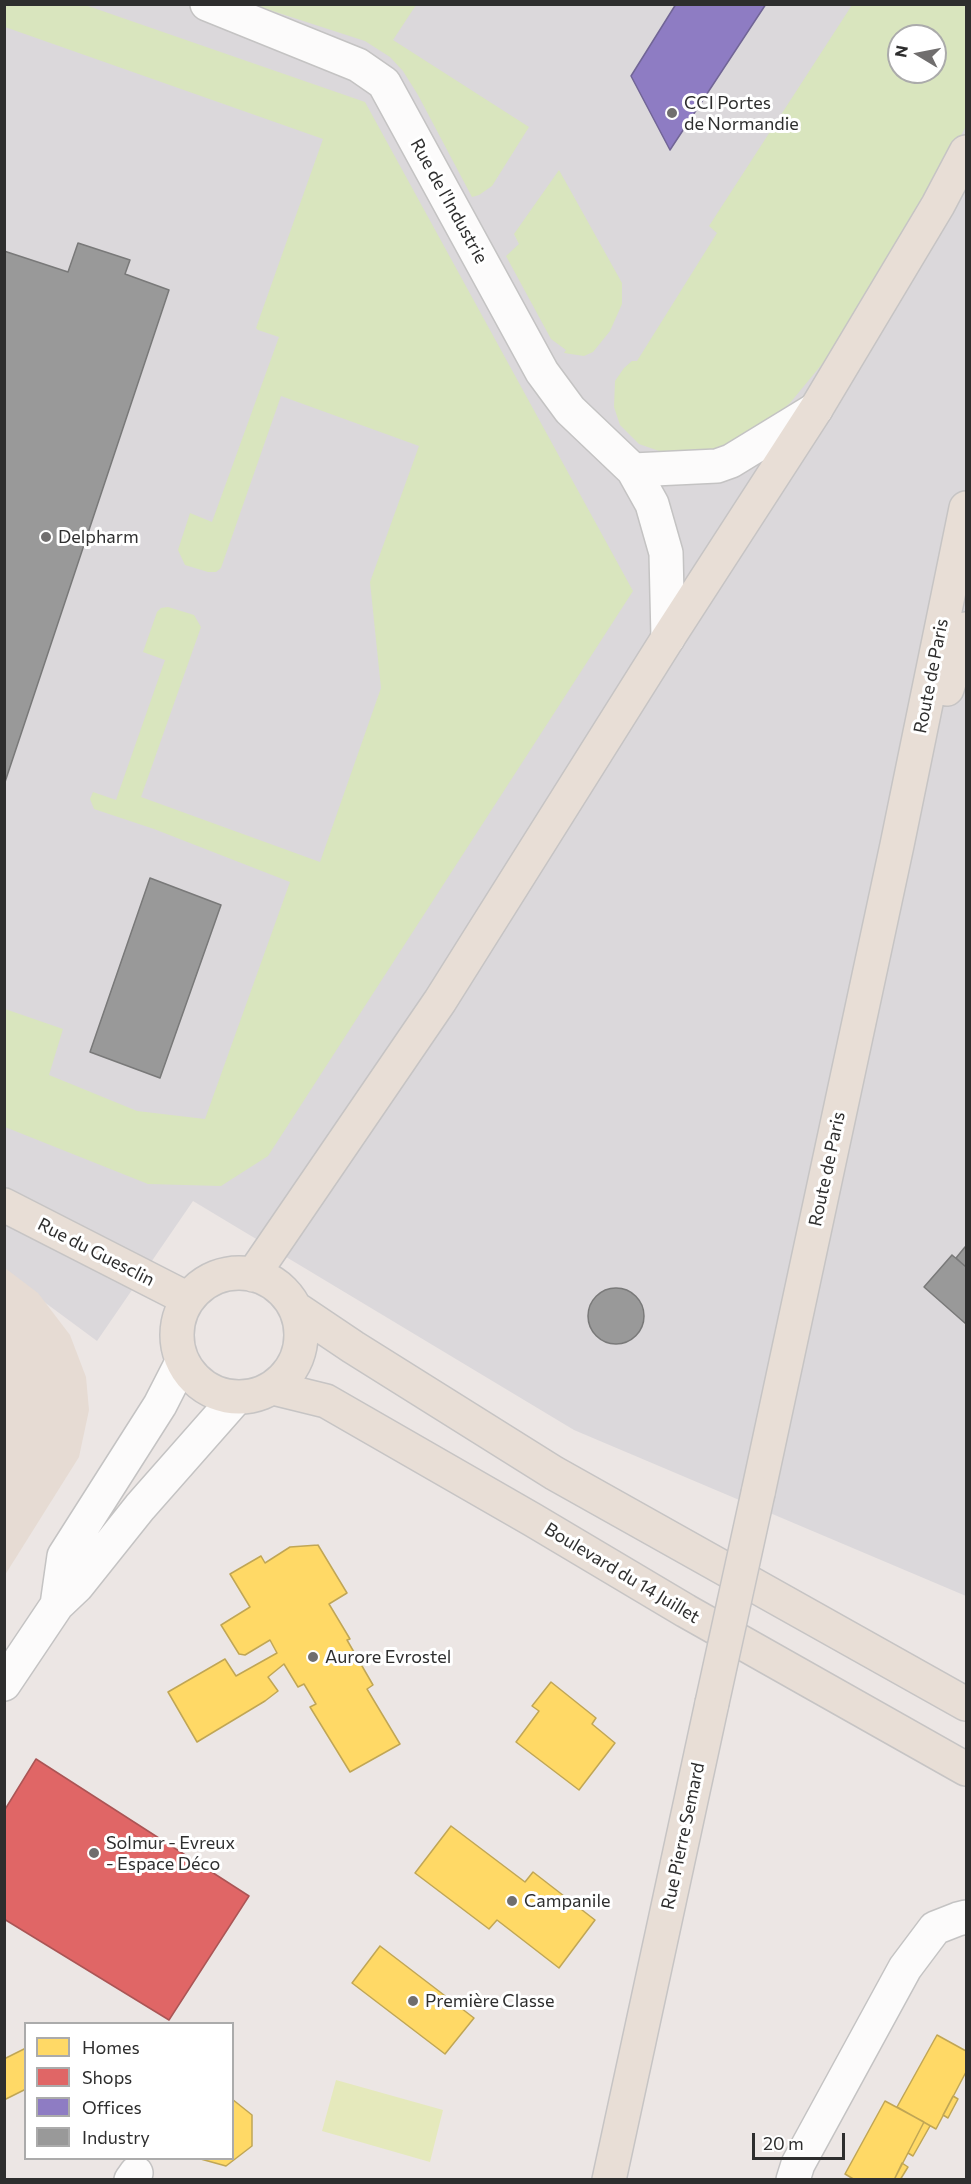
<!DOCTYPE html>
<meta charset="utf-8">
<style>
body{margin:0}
#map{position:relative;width:971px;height:2184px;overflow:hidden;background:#ece6e4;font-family:Commissioner,sans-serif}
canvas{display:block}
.frame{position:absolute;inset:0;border:6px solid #2e2e2e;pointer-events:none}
.legend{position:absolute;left:24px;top:2022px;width:210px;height:138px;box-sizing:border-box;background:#fff;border:2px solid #ababab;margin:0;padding:8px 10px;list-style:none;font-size:18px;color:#2e2e2e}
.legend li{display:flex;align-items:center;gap:12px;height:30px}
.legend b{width:30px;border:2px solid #ababab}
.north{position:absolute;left:887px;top:24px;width:60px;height:60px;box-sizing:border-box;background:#fff;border:2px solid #ababab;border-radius:50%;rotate:280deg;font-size:16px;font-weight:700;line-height:24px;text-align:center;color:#2e2e2e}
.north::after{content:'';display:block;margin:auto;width:21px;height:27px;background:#706e6e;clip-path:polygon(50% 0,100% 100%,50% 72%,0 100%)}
.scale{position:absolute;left:752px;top:2133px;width:93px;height:27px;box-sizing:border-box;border:3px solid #2e2e2e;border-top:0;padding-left:8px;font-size:18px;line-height:21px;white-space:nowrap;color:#2e2e2e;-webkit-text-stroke:4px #fff;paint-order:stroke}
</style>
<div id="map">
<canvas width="971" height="2184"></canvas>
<div class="frame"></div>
<ul class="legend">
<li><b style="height:16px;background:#ffd966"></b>Homes</li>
<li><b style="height:16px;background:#e06666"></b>Shops</li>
<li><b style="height:16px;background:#8e7cc3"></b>Offices</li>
<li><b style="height:16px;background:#999"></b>Industry</li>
</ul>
<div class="north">N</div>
<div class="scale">20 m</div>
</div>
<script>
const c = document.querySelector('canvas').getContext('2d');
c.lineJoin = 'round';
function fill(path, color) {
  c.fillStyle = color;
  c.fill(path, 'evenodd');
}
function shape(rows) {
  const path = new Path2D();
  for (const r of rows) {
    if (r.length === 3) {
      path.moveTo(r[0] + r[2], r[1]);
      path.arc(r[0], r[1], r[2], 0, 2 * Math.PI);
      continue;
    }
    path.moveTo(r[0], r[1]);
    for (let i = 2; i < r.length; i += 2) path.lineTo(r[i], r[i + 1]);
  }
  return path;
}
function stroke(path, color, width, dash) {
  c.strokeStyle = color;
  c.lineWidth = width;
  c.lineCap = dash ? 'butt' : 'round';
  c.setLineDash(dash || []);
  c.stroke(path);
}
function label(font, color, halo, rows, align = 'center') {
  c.font = font + ' Commissioner,sans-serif';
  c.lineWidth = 6;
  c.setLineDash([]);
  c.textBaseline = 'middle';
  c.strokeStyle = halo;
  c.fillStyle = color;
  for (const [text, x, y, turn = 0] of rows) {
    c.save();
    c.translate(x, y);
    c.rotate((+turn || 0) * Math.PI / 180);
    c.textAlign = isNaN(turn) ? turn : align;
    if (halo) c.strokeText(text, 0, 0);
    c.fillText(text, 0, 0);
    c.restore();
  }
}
fill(shape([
 [5,5,966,5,966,1596,574,1430,193,1201,97,1341,5,1273],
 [899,36,935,36,935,72,899,72]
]), '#dbd8db');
fill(shape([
 [5,1268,38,1293,70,1335,86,1377,89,1410,79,1457,5,1575]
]), '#e6dbd3');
fill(shape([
 [5,4,85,5,365,102,633,591,268,1156,221,1186,148,1184,5,1127,5,1009,63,1029,49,1075,137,1111,205,1119,290,882,154,829,94,809,90,799,93,792,116,800,165,660,143,652,157,612,161,608,168,607,194,615,201,627,141,797,320,862,381,688,370,582,419,446,281,396,221,568,216,572,208,572,185,565,178,550,190,513,212,522,279,337,258,330,256,328,323,139,5,27],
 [254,5,416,5,393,40,529,127,492,186,479,195,472,197,418,95,403,71,390,57,365,41],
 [852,5,966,5,966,126,895,260,846,335,790,403,763,426,723,453,665,453,639,444,620,425,614,407,615,381,624,368,632,361,637,361,717,233,709,226],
 [899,36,935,36,935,72,899,72],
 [559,170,622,283,622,304,610,331,593,352,584,356,564,353,566,350,551,339,506,256,519,244,514,234]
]), '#d9e5be');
fill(shape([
 [336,2080,443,2110,430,2162,322,2131]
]), '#e5e9bc');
const homes = shape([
 [318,1545,347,1593,329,1604,350,1639,347,1640,373,1685,367,1689,400,1744,350,1772,310,1707,316,1704,304,1684,298,1687,284,1664,268,1677,278,1691,265,1701,197,1742,168,1692,225,1659,236,1676,277,1653,270,1640,245,1655,239,1654,221,1625,250,1607,230,1574,261,1556,265,1563,290,1547,318,1545],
 [551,1682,596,1718,592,1724,615,1743,579,1790,516,1742,539,1711,532,1706,551,1682],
 [451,1826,525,1882,533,1872,595,1920,559,1968,497,1920,489,1929,415,1873,451,1826],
 [380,1946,474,2018,445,2054,352,1983,380,1946],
 [937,2035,966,2051,966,2072,936,2129,897,2107,937,2035],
 [26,2048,26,2089,4,2100,4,2059,26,2048],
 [953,2096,958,2099,948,2118,943,2115,953,2096],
 [232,2099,252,2115,252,2146,226,2166,197,2158,232,2158,232,2099],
 [885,2101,924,2122,894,2180,855,2180,845,2174,885,2101],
 [924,2122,930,2126,913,2156,908,2153,924,2122],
 [902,2163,908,2167,900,2180,894,2180,902,2163]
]);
fill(homes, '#ffd966');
stroke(homes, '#c0a655', 1.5);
const shops = shape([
 [36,1759,249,1896,169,2020,4,1919,4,1811,36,1759]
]);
fill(shops, '#e06666');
stroke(shops, '#ab5555', 1.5);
const offices = shape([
 [676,4,766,4,670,150,631,76,676,4]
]);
fill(offices, '#8e7cc3');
stroke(offices, '#716596', 1.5);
const industry = shape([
 [78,243,130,260,125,274,169,290,4,785,4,251,68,272,78,243],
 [150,878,221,905,160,1078,90,1052,150,878],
 [965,1247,966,1248,966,1267,956,1258,965,1247],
 [952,1255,966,1267,966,1324,924,1287,952,1255],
 [616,1316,28]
]);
fill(industry, '#999');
stroke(industry, '#797979', 1.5);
const minor = shape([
 [207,4,358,65,384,83,542,372,570,410,633,470,652,504,666,553,668,638],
 [633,470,717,466,731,461,816,409],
 [131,2180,136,2173],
 [793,2180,798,2164,905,1968,935,1928,958,1919,966,1917]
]);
const secondary = shape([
 [57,1605,64,1556,160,1405,182,1362],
 [4,1684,57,1605,77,1586,140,1507,236,1398]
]);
const primary = shape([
 [947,689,966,629],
 [4,1205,188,1299],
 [239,1335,62],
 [253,1275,440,1001,668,638,816,409,938,205,966,152],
 [295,1308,353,1347,554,1473,966,1704],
 [273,1388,326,1401,533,1520,686,1611,966,1769],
 [758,1493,897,845,966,508],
 [609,2180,712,1703]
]);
stroke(minor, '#c4c3c3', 36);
stroke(secondary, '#c4c3c3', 36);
stroke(primary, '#c6c4c4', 36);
stroke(minor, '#fcfbfb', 33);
stroke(secondary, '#fcfbfb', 33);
stroke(primary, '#e8ded6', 33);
const primaryBridge = shape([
 [712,1703,758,1493]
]);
stroke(primaryBridge, '#c6c4c4', 36, []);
stroke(primaryBridge, '#e8ded6', 33);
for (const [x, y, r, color] of [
 [672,113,6,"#706e6e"],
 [46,537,6,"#706e6e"],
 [313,1657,6,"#706e6e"],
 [94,1853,6,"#706e6e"],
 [512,1901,6,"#706e6e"],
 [413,2001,6,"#706e6e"]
]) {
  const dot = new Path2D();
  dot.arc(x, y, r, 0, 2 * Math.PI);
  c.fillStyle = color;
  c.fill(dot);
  stroke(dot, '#fff', 2);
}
label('18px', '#2e2e2e', '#fff', [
 ["CCI Portes",684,103],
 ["de Normandie",684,124],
 ["Delpharm",58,537],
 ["Aurore Evrostel",325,1657],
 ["Solmur - Evreux",106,1843],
 ["- Espace Déco",106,1864],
 ["Campanile",524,1901],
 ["Première Classe",425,2001]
], 'left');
label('18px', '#2e2e2e', '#fff', [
 ["Rue de l'Industrie",449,201,61],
 ["Route de Paris",931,676,-79],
 ["Route de Paris",827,1169,-78],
 ["Rue du Guesclin",96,1252,27],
 ["Boulevard du 14 Juillet",622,1573,31],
 ["Rue Pierre Semard",683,1836,-78]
]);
</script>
